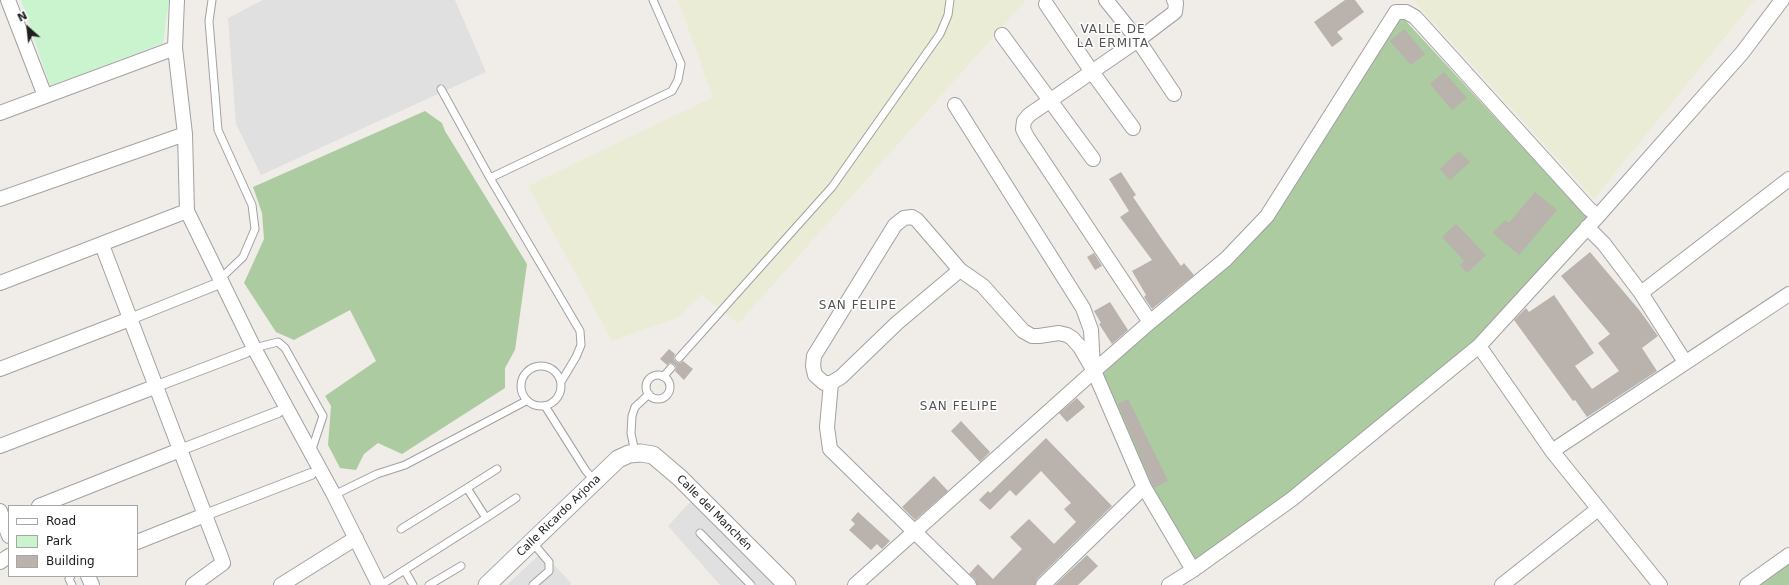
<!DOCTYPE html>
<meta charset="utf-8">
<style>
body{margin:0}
#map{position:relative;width:1789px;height:585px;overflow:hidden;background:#f0ede8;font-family:"DejaVu Sans",sans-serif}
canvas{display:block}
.legend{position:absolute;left:8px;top:505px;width:130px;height:72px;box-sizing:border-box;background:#fff;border:1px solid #a6a6a6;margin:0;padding:5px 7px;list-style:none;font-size:12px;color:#202020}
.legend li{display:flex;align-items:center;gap:8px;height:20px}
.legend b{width:20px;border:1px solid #a6a6a6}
.north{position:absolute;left:8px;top:8px;width:40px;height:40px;-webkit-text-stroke:3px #fff;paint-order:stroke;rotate:333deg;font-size:11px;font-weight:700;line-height:16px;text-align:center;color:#202020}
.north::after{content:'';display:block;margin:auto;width:14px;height:18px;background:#202020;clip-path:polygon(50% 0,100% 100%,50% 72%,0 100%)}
</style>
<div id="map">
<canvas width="1789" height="585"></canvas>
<ul class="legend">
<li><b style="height:5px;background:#fff"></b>Road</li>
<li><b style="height:11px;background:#caf4ce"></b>Park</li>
<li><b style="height:11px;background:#b9b2ad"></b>Building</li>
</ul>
<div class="north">N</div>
</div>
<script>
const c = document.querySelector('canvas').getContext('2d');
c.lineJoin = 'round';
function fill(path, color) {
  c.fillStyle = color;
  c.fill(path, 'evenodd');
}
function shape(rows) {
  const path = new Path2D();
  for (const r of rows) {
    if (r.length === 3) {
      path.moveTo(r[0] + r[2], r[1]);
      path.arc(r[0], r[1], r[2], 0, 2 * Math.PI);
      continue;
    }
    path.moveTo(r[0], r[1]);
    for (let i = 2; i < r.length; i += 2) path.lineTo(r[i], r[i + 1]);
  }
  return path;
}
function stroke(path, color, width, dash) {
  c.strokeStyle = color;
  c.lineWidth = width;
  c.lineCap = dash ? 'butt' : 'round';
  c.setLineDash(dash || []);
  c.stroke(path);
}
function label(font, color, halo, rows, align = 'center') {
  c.font = font + ' "DejaVu Sans",sans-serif';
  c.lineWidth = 3;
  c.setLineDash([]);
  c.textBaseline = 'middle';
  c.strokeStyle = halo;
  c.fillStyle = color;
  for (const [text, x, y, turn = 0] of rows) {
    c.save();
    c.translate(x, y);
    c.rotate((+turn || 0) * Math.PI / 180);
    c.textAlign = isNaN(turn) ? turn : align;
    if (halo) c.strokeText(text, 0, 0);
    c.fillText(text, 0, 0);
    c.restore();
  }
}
fill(shape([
 [678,0,1026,0,738,324,701,294,679,317,612,341,528,186,713,97],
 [1413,0,1755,0,1594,199]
]), '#eaecd5');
fill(shape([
 [1395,16,1404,19,1588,218,1472,343,1428,383,1196,565,1152,489,1095,372,1270,216],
 [425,111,442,123,445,131,527,264,515,350,505,368,505,388,402,454,378,443,364,454,356,470,340,468,328,445,331,406,325,396,376,361,350,310,294,340,276,332,244,283,264,239,262,213,253,187],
 [1789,561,1789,585,1755,585]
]), '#accba0');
fill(shape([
 [21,0,169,0,163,43,50,86]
]), '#caf4ce');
fill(shape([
 [263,0,455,0,486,72,261,175,236,124,228,18],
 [691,501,774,585,720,585,668,526],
 [542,552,571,583,570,585,507,585]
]), '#e0e0e0');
fill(shape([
 [1345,0,1355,0,1364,12,1337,32,1343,39,1332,47,1314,22],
 [1404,29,1425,54,1411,65,1390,41],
 [1444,72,1467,98,1452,110,1430,84],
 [1459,151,1470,162,1450,180,1440,169],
 [1121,172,1136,195,1133,197,1161,238,1181,266,1184,263,1194,275,1152,309,1144,297,1146,295,1132,271,1152,260,1120,217,1129,211,1109,179],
 [1535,192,1557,210,1519,255,1493,233,1505,220,1509,223],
 [1456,224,1486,255,1467,273,1460,265,1464,261,1442,237],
 [1590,252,1640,311,1658,336,1642,348,1657,371,1587,417,1575,400,1573,401,1514,320,1526,308,1529,312,1554,295,1594,353,1575,366,1592,389,1619,371,1598,343,1610,334,1561,276],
 [1094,253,1102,266,1095,270,1087,257],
 [1110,302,1128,330,1112,344,1099,324,1101,323,1094,311],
 [669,349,675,354,674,359,676,362,680,363,683,361,693,369,684,380,675,371,676,367,674,364,670,363,667,365,660,359],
 [1077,398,1085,407,1067,422,1059,413],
 [1128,399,1168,481,1154,488,1118,404],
 [961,421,990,452,980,462,951,431],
 [1046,438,1112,506,1037,579,1035,585,977,585,975,579,969,574,978,564,993,579,1022,549,1010,537,1029,519,1054,544,1076,522,1064,509,1071,503,1041,471,1016,496,1010,490,990,510,979,500,988,491,990,493],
 [934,476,948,491,915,520,902,507],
 [858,512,890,541,882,549,877,544,871,550,849,530,855,524,851,520],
 [1087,555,1098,566,1078,585,1055,585]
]), '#b9b2ad');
const service = shape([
 [212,0,209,21,218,130,252,205,255,229,243,257,220,279],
 [441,89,490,178],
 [254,348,278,342,285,348,323,416,311,452],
 [679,358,832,187,940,34,948,15,950,0],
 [541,386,20],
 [658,387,12],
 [663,377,671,368],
 [561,382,576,357,581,345,580,331,490,178,672,91,678,80,681,64,653,0],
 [545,406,586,471,595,481],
 [635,453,631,433,632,416,635,407,649,394],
 [467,488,497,469],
 [334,495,377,474,405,465,526,401],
 [486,518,516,498],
 [700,533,751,585],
 [532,542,549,562,549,571,533,585],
 [405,571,413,585],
 [71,576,69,579,72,585],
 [381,585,486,518,467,488,401,529],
 [429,585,461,566]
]);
const pedestrian = shape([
 [130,319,215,285],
 [157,386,246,352],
 [180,450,278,412],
 [205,515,311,474]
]);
const minor = shape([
 [8,0,45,96],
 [177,0,175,48,185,134,187,211,254,348,334,495,379,585],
 [1106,0,1138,40,1174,94],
 [1046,4,1092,72,1133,128],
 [1002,35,1093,159],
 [955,105,1083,308,1091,330,1093,369],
 [0,113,175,48],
 [0,199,185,134],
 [1587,227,1604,244,1641,293,1685,362],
 [102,245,221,557,223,563,193,585],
 [960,270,897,323,841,377,831,383,824,383,815,375,813,366,814,356,895,225,904,218,912,217,917,220,960,270,983,286,1023,331,1032,336,1039,336,1059,333,1067,335,1072,338,1080,347,1094,371,1144,487,1193,570],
 [0,283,187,211],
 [1641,293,1789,179],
 [1150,322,1027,137,1023,129,1024,121,1029,115,1138,40,1175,12,1176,3,1174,0],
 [1479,346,1552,451,1660,585],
 [0,369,130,319],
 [831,383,827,427,830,449,969,585],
 [0,446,157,386],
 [1552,451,1789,294],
 [39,506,180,450],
 [0,511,9,536],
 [137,542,205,515],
 [0,562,9,556],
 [88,576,92,585],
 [281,585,356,538],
 [855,585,1094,371,1150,322,1226,259,1267,216,1396,12,1406,12,1415,17,1589,209,1598,216],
 [1043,585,1144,487],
 [1169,585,1193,570,1292,499,1479,346,1598,216,1742,53,1782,0],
 [1502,585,1598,509],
 [1747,585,1789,555]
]);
const tertiary = shape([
 [487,585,618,459,629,454,641,453,653,455,680,478,787,585]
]);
stroke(service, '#a1a1a1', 9);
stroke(pedestrian, '#a1a1a1', 12);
stroke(minor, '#a1a1a1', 16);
stroke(tertiary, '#a1a1a1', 19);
stroke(service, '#fff', 7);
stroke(pedestrian, '#fff', 10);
stroke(minor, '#fff', 14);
stroke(tertiary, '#fff', 17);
label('11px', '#202020', '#fff', [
 ["Calle del Manchén",714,513,45],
 ["Calle Ricardo Arjona",559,516,-44]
]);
c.letterSpacing = '1px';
label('12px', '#535353', '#fff', [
 ["VALLE DE",1113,30],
 ["LA ERMITA",1113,44],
 ["SAN FELIPE",858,306],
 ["SAN FELIPE",959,407]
]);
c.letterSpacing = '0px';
</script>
